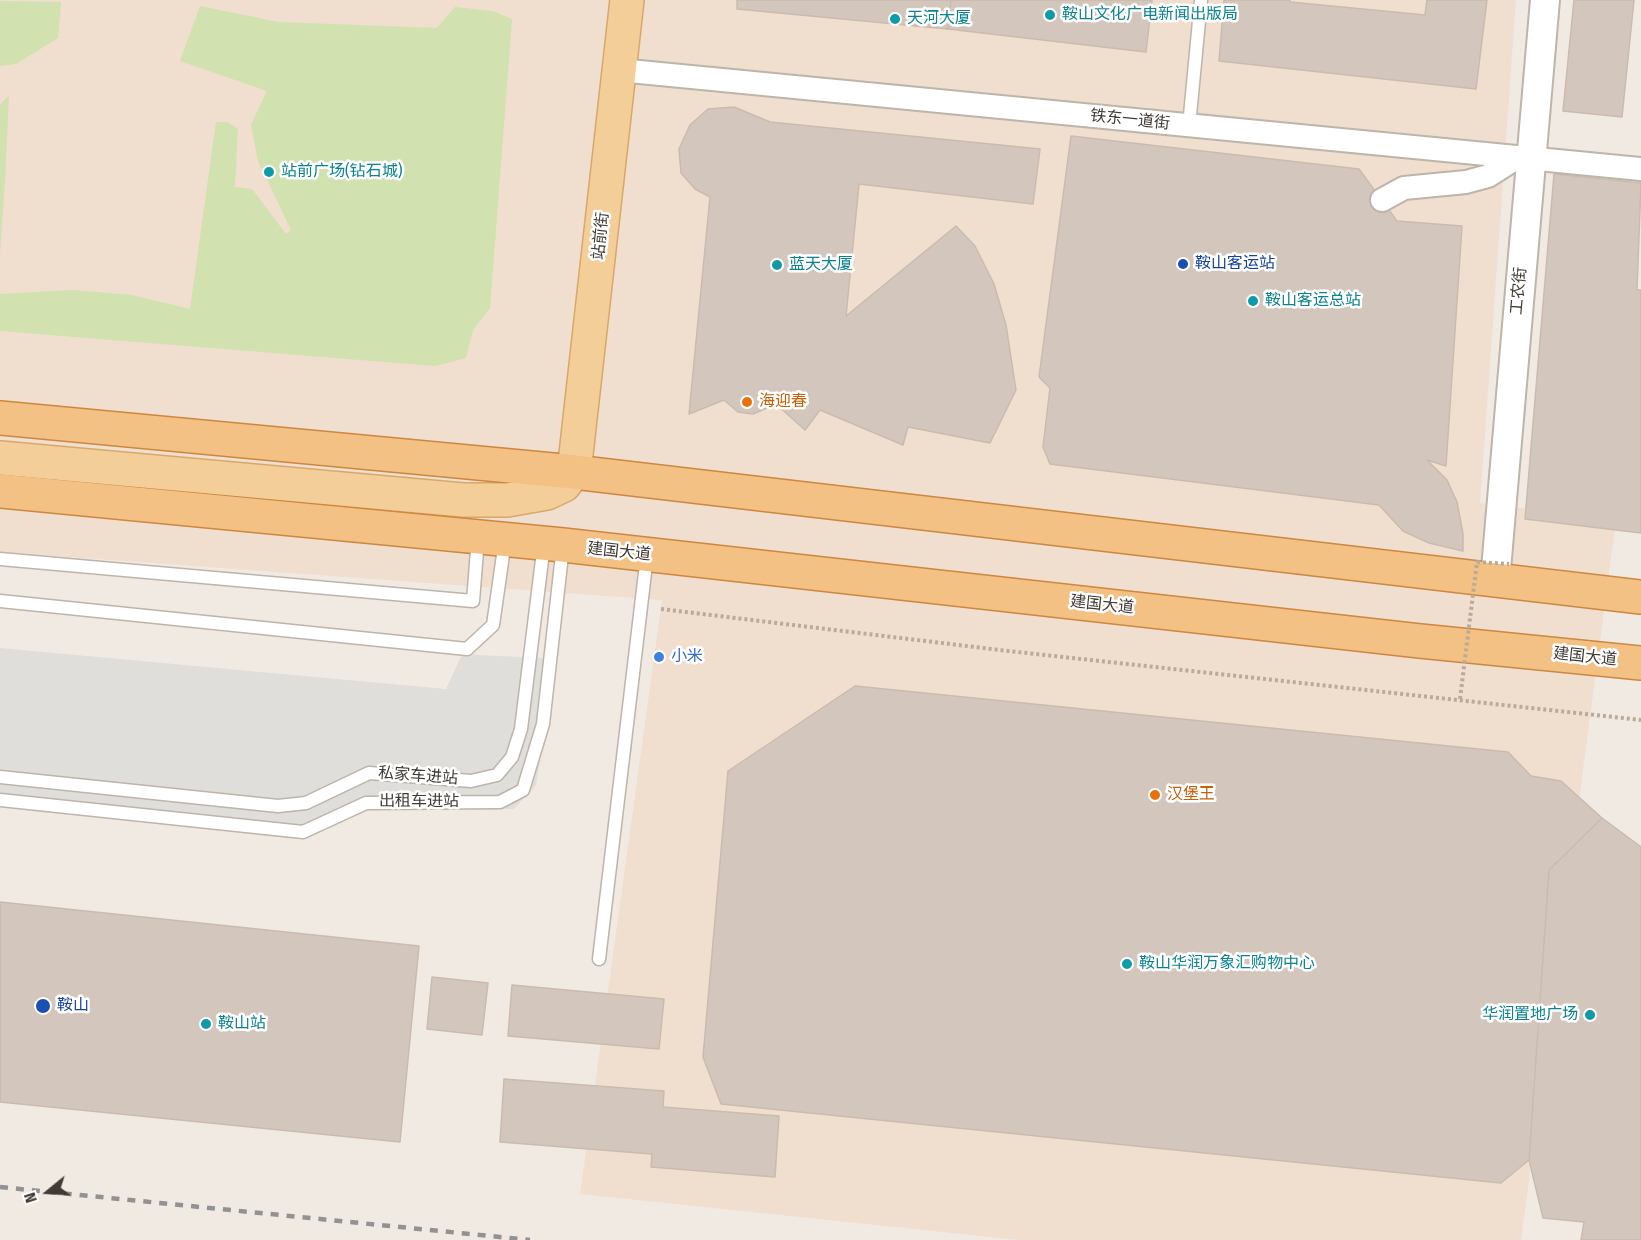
<!DOCTYPE html>
<meta charset="utf-8">
<style>
body{margin:0}
#map{position:relative;width:1641px;height:1240px;overflow:hidden;background:#f0eae3;font-family:"Fira Sans Condensed",sans-serif}
canvas{display:block}
.north{position:absolute;left:18px;top:1162px;width:60px;height:60px;-webkit-text-stroke:4px #fff;paint-order:stroke;rotate:252deg;font-size:16px;font-weight:700;line-height:24px;text-align:center;color:#413a34}
.north::after{content:'';display:block;margin:auto;width:21px;height:27px;background:#413a34;clip-path:polygon(50% 0,100% 100%,50% 72%,0 100%)}
</style>
<div id="map">
<canvas width="1641" height="1240"></canvas>
<div class="north">N</div>
</div>
<script>
const c = document.querySelector('canvas').getContext('2d');
c.lineJoin = 'round';
function fill(path, color) {
  c.fillStyle = color;
  c.fill(path, 'evenodd');
}
function shape(rows) {
  const path = new Path2D();
  for (const r of rows) {
    path.moveTo(r[0], r[1]);
    for (let i = 2; i < r.length; i += 2) path.lineTo(r[i], r[i + 1]);
  }
  return path;
}
function stroke(path, color, width, dash) {
  c.strokeStyle = color;
  c.lineWidth = width;
  c.lineCap = dash ? 'butt' : 'round';
  c.setLineDash(dash || []);
  c.stroke(path);
}
function label(font, color, halo, rows, align = 'center') {
  c.font = font + ' "Fira Sans Condensed","Noto Sans SC",sans-serif';
  c.lineWidth = 5;
  c.setLineDash([]);
  c.textBaseline = 'middle';
  c.strokeStyle = halo;
  c.fillStyle = color;
  for (const [text, x, y, turn = 0] of rows) {
    c.save();
    c.translate(x, y);
    c.rotate((+turn || 0) * Math.PI / 180);
    c.textAlign = isNaN(turn) ? turn : align;
    if (halo) c.strokeText(text, 0, 0);
    c.fillText(text, 0, 0);
    c.restore();
  }
}
fill(shape([
 [0,0,1516,0,1480,503,1616,520,1521,1240,1019,1240,580,1194,662,600,0,552]
]), '#f0decf');
fill(shape([
 [0,1,61,2,58,38,16,64,0,66],
 [200,6,278,22,437,28,455,7,492,11,512,19,490,308,473,330,466,358,435,366,0,331,0,294,72,290,132,295,190,309,216,122,227,122,238,129,235,187,252,189,286,234,291,230,258,161,251,125,267,91,180,61],
 [9,95,5,182,0,254,0,105]
]), '#d1e1af');
fill(shape([
 [0,648,446,689,462,654,557,659,536,785,514,809,365,808,303,835,0,803]
]), '#e0dedb');
const building = shape([
 [737,0,951,0,948,29,737,9,737,0],
 [951,0,1152,0,1146,52,948,29,951,0],
 [1224,0,1290,0,1290,2,1425,15,1427,0,1487,0,1476,89,1219,61,1224,0],
 [1574,0,1634,0,1622,117,1563,111,1574,0],
 [734,107,770,122,1040,149,1033,204,859,184,846,316,956,226,975,246,994,284,1006,325,1016,390,990,443,908,427,903,445,820,410,805,430,776,404,753,414,738,412,724,400,689,414,710,197,695,189,681,173,679,149,690,125,708,109,734,107],
 [1071,136,1359,169,1397,221,1462,226,1446,466,1427,460,1447,480,1457,502,1463,534,1463,551,1429,543,1403,531,1379,505,1050,464,1043,447,1050,388,1039,377,1071,136],
 [1554,174,1641,183,1637,290,1641,290,1641,533,1525,519,1554,174],
 [855,686,1508,752,1531,776,1561,781,1602,818,1549,870,1529,1160,1501,1183,721,1104,703,1057,728,771,855,686],
 [1602,818,1641,847,1641,1240,1581,1240,1584,1222,1543,1218,1529,1160,1549,870,1602,818],
 [0,902,419,946,400,1142,0,1102,0,902],
 [432,977,488,983,482,1035,427,1029,432,977],
 [512,985,664,999,659,1049,508,1036,512,985],
 [504,1079,664,1091,663,1107,779,1116,775,1177,651,1167,652,1154,500,1142,504,1079]
]);
fill(building, '#d3c7bd');
stroke(building, '#cabbae', 1.5);
const service = shape([
 [1189,126,1201,0],
 [0,559,473,601,478,538],
 [0,601,467,649,493,625,505,541],
 [0,777,278,806,306,803,369,773,471,781,497,775,512,757,521,729,544,544],
 [0,800,303,832,366,803,500,802,523,790,543,724,563,546],
 [599,959,647,556]
]);
const minor = shape([
 [619,70,1641,169],
 [1382,200,1404,188,1466,182,1488,176,1518,157]
]);
const tertiary = shape([
 [1495,581,1545,0]
]);
const primary = shape([
 [0,458,463,500,507,500,547,493,564,485,574,472,627,0]
]);
const trunk = shape([
 [0,418,574,472,1641,597],
 [0,491,563,545,1420,641,1641,663]
]);
stroke(service, '#bdb4aa', 15);
stroke(minor, '#bdb4aa', 26);
stroke(tertiary, '#bdb4aa', 32);
stroke(primary, '#d7a86a', 36);
stroke(trunk, '#cd8740', 36);
stroke(shape([
 [661,609,1008,651,1641,720]
]), '#baaa99', 4, [3, 3]);
stroke(service, '#fff', 12);
stroke(minor, '#fff', 22);
stroke(tertiary, '#fff', 28);
stroke(primary, '#f4ce98', 33);
stroke(trunk, '#f2c183', 33);
stroke(shape([
 [0,1187,530,1240]
]), '#929292', 4.5, [8, 8]);
stroke(shape([
 [1460,699,1477,562,1509,564]
]), '#baaa99', 4, [3, 3]);
for (const [x, y, r, color] of [
 [1050,15,6,"#0f9aa8"],
 [895,19,6,"#0f9aa8"],
 [269,172,6,"#0f9aa8"],
 [1183,264,6,"#1a4fb4"],
 [777,265,6,"#0f9aa8"],
 [1253,301,6,"#0f9aa8"],
 [747,402,6,"#e8710a"],
 [659,657,6,"#3f7fe0"],
 [1155,795,6,"#e8710a"],
 [1127,964,6,"#0f9aa8"],
 [43,1006,8,"#1a4fb4"],
 [1590,1015,6,"#0f9aa8"],
 [206,1024,6,"#0f9aa8"]
]) {
  const dot = new Path2D();
  dot.arc(x, y, r, 0, 2 * Math.PI);
  c.fillStyle = color;
  c.fill(dot);
  stroke(dot, '#fff', 2);
}
label('16px', '#0d838f', '#fff', [
 ["鞍山文化广电新闻出版局",1062,15],
 ["天河大厦",907,19],
 ["站前广场(钻石城)",281,172],
 ["蓝天大厦",789,265],
 ["鞍山客运总站",1265,301],
 ["鞍山华润万象汇购物中心",1139,964],
 ["华润置地广场",1578,1015,"right"],
 ["鞍山站",218,1024]
], 'left');
label('16px', '#413a34', '#fff', [
 ["铁东一道街",1130,120,6],
 ["站前街",601,236,-84],
 ["工农街",1519,291,-85],
 ["建国大道",619,552,6],
 ["建国大道",1102,605,6],
 ["建国大道",1585,657,6],
 ["私家车进站",418,776,4],
 ["出租车进站",419,802]
]);
label('16px', '#164399', '#fff', [
 ["鞍山客运站",1195,264],
 ["鞍山",57,1006]
], 'left');
label('16px', '#c56008', '#fff', [
 ["海迎春",759,402],
 ["汉堡王",1167,795]
], 'left');
label('16px', '#366cbe', '#fff', [
 ["小米",671,657]
], 'left');
</script>
